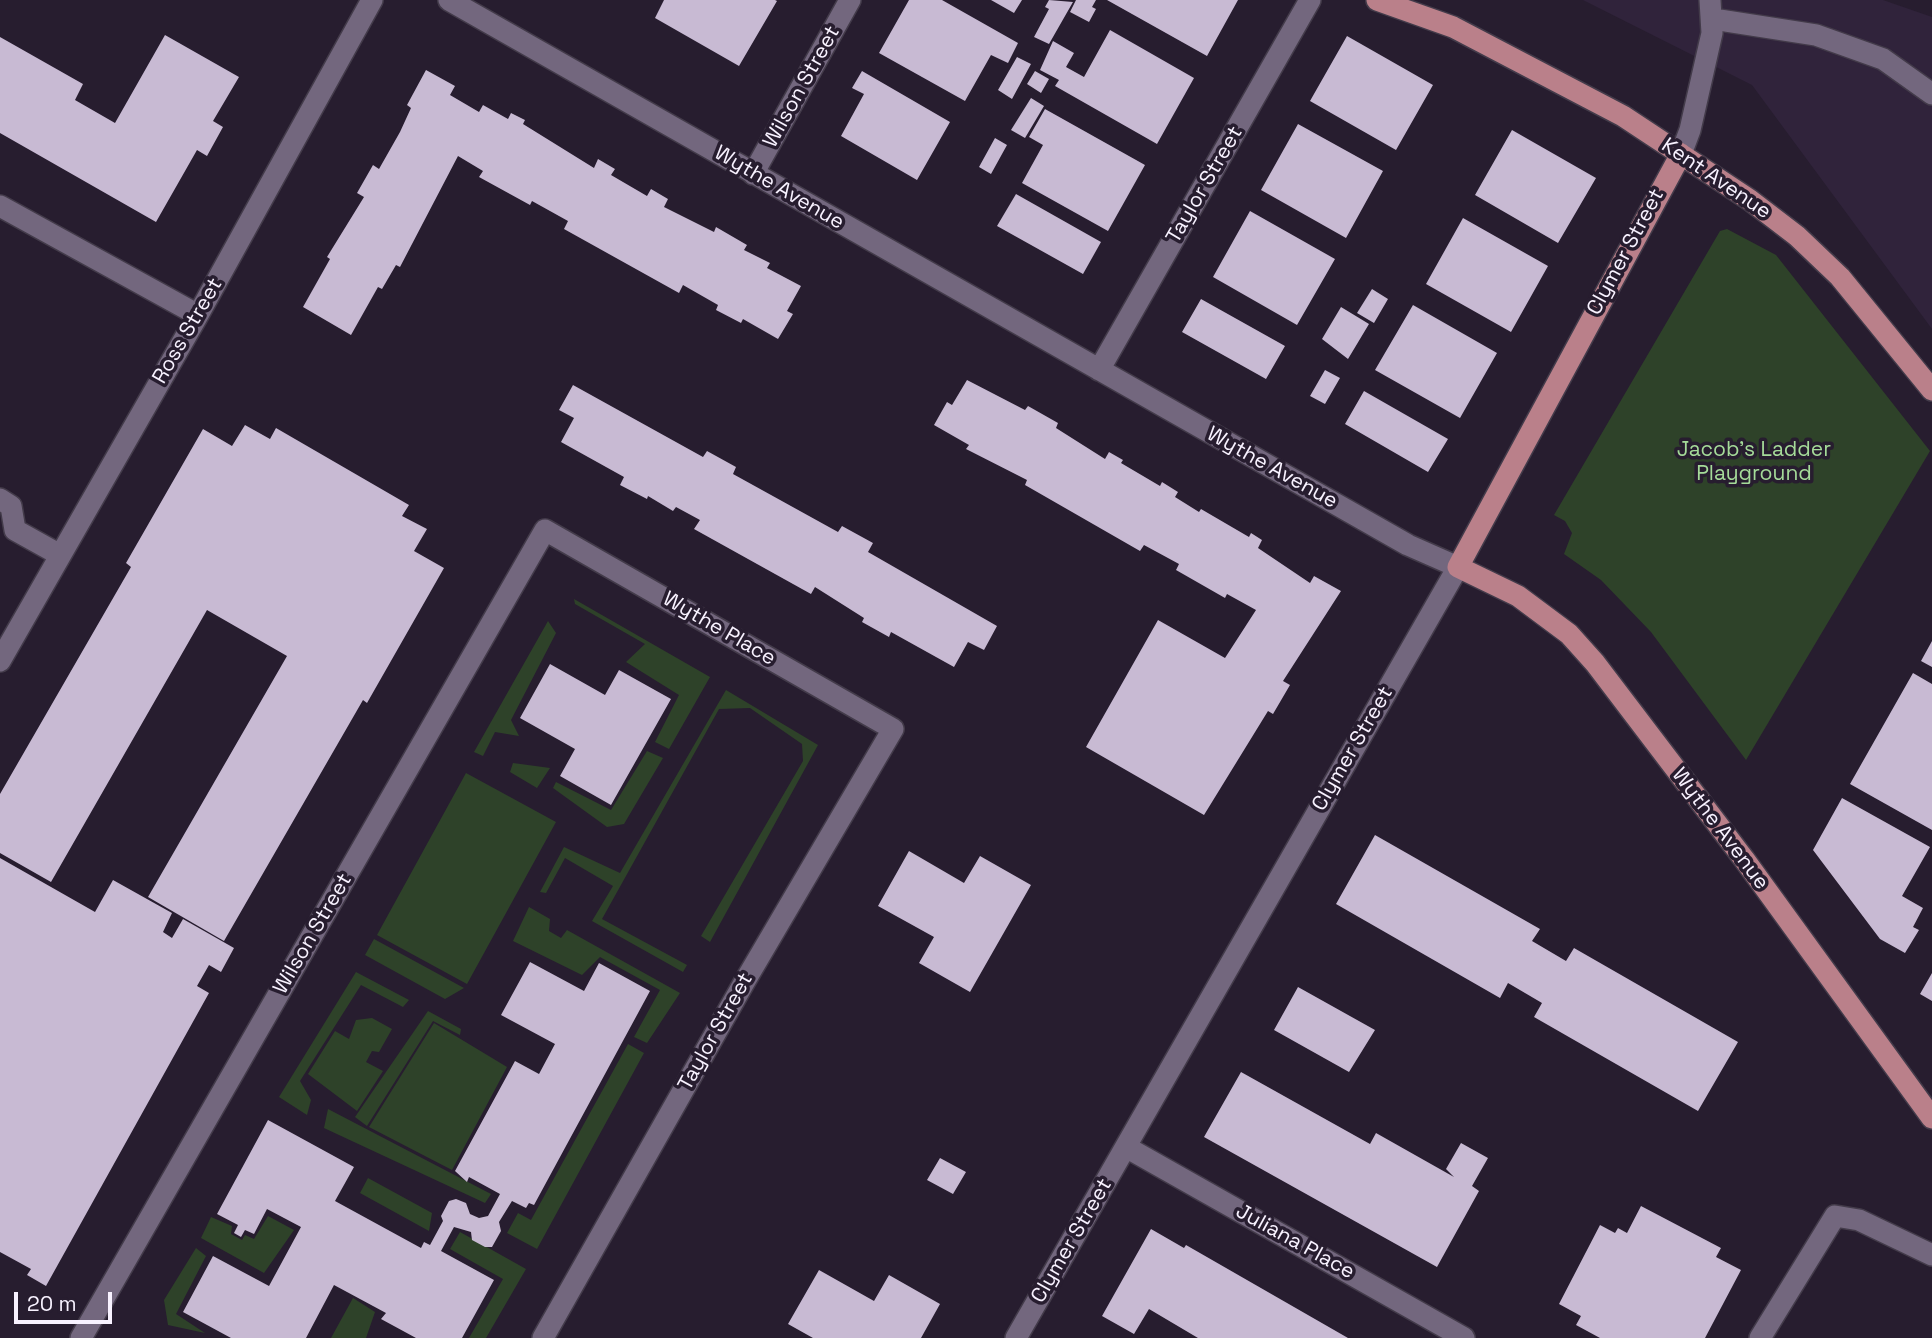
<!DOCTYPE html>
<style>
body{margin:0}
#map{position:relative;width:1932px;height:1338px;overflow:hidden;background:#271d2f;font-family:"Space Grotesk",sans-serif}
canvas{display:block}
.scale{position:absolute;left:14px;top:1292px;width:98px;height:32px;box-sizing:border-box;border:4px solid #f8f2ff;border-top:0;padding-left:9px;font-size:21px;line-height:24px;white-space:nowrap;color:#f8f2ff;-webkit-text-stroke:5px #271d2f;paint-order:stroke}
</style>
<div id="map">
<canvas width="1932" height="1338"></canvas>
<div class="scale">20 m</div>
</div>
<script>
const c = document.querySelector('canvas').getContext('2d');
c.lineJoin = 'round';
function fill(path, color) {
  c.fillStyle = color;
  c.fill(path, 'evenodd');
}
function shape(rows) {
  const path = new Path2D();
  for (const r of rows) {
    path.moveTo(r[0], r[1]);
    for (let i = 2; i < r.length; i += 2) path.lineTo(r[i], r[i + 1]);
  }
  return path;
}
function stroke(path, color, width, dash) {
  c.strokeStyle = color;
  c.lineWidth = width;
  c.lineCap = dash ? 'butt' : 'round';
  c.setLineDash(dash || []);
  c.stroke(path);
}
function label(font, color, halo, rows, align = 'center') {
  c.font = font + ' "Space Grotesk",sans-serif';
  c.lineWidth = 7;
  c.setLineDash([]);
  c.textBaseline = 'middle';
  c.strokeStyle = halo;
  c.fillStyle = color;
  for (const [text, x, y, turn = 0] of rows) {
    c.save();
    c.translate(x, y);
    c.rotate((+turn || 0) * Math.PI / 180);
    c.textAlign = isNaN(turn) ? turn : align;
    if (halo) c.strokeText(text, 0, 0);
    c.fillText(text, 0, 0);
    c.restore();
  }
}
fill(shape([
 [1583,0,1883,0,1932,17,1932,329,1752,85]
]), '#30233b');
fill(shape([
 [1727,229,1776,255,1930,451,1746,760,1651,632,1601,580,1564,554,1572,533,1565,521,1554,515,1720,231],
 [574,599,710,677,669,749,655,742,679,695,626,662,645,644,575,604],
 [548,621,556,633,511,720,519,736,495,732,483,756,474,752],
 [726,690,818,745,710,942,701,936,803,761,802,744,750,708,719,709,602,919,687,965,683,972,592,921,613,886,565,858,546,893,540,892,564,847,620,873],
 [647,751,663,758,624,824,607,827,553,788,556,782,611,810],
 [513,763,550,768,537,788,510,772],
 [466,773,556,822,467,984,377,935],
 [529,907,550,919,549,931,561,938,567,930,680,993,647,1043,634,1037,660,990,600,957,582,975,513,941],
 [374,939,464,988,445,999,365,955],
 [356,972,409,1000,403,1007,361,985,300,1081,311,1100,307,1115,279,1097],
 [428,1011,461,1029,460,1035,433,1021,367,1126,355,1117],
 [372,1018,392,1029,379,1052,372,1051,366,1062,383,1071,357,1111,308,1074,335,1031,349,1039,356,1020],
 [434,1023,507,1067,452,1170,369,1127],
 [628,1044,644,1053,537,1249,507,1233,518,1213,531,1220],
 [328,1109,491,1194,485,1203,324,1128],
 [368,1178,432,1213,429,1231,360,1193],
 [268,1216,294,1230,264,1273,201,1238,211,1217,232,1226,231,1234,242,1240,245,1235,254,1239],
 [460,1232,526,1269,486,1338,469,1338,503,1279,450,1249],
 [196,1248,206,1256,176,1314,205,1333,168,1325,164,1300],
 [353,1298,375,1312,366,1338,331,1338]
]), '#2e4229');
fill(shape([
 [664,0,775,0,777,1,739,66,655,18],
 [909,0,942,0,1018,43,1008,63,991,55,965,101,879,53],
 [991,0,1022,0,1014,13],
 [1049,0,1073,2,1049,44,1034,37,1049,9,1045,7],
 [1076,0,1096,0,1092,7,1096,9,1089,22,1070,12],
 [1107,0,1238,0,1207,56],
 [1110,30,1194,78,1157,144,1055,86,1059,80,1040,70,1053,41,1074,53,1066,67,1084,77],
 [165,35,239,77,213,121,223,127,207,156,197,150,156,222,0,133,0,37,83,84,75,100,115,123],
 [1347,36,1433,85,1396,150,1310,101],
 [1017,57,1031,64,1012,99,998,90],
 [426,70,455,86,450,95,479,112,483,105,508,119,511,113,525,120,523,124,594,168,598,159,615,169,611,175,647,196,651,189,668,199,664,207,714,232,716,227,747,245,744,250,770,263,767,268,801,286,787,311,793,314,778,339,743,319,741,323,716,310,718,305,683,285,679,293,564,229,568,221,532,201,530,205,479,177,483,171,458,156,400,267,396,265,382,289,378,287,351,335,303,307,330,259,327,257,364,197,357,193,373,165,379,169,400,132,411,108,407,105],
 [862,71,950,122,917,180,841,136,864,94,852,88],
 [1035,71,1049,79,1041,93,1027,84],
 [1031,98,1044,106,1025,138,1011,130],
 [1045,109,1145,165,1108,231,1022,183,1043,145,1029,137],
 [1298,124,1383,171,1346,238,1261,190],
 [1512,130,1596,178,1558,243,1475,195],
 [995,138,1007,145,991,174,979,167],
 [1016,194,1101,242,1083,274,997,226],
 [1250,211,1335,259,1297,325,1213,277],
 [1463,218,1548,266,1511,332,1426,284],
 [1372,289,1388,299,1374,323,1357,313],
 [1201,299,1285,346,1266,379,1182,332],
 [1413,305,1497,353,1460,418,1375,370],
 [1341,307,1369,324,1348,359,1322,339],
 [1325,370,1340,378,1325,404,1310,396],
 [967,380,1025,410,1028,406,1058,423,1056,428,1105,459,1109,452,1123,460,1121,463,1160,486,1162,482,1178,492,1175,497,1199,512,1201,509,1249,537,1251,533,1262,540,1258,548,1310,583,1314,576,1341,591,1283,681,1290,685,1273,714,1268,711,1204,815,1086,747,1158,620,1225,658,1256,610,1227,594,1225,598,1176,570,1179,564,1144,545,1140,551,1025,485,1027,480,966,449,969,445,934,425,947,402,952,405],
 [573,385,703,457,707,451,736,467,733,474,838,532,842,526,873,543,868,552,997,626,984,650,968,642,954,667,891,632,889,637,862,622,864,618,815,587,811,594,694,529,700,520,676,507,673,511,648,496,647,499,620,485,624,477,561,442,574,418,559,410],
 [1364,391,1448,439,1428,472,1345,424],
 [245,425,270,439,276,428,409,505,402,516,427,529,414,551,444,568,367,703,363,700,224,941,148,897,287,656,207,610,51,882,0,853,0,794,131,567,126,563,203,429,232,446],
 [1932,641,1932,667,1921,661],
 [550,664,605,695,619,670,671,699,611,805,560,776,575,749,520,718],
 [1913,673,1932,684,1932,830,1850,784],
 [1842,798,1930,847,1902,896,1923,908,1913,927,1919,930,1905,953,1880,939,1813,850],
 [1375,835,1540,929,1532,941,1566,961,1574,948,1738,1042,1698,1111,1534,1017,1542,1003,1508,983,1500,998,1336,904],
 [909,851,964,883,980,856,1031,885,970,992,919,963,934,937,878,906],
 [0,858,95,912,113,880,172,913,163,932,172,938,183,919,234,948,221,972,209,965,197,986,209,993,46,1286,27,1275,31,1269,0,1252],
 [530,962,584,991,599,963,650,991,534,1205,529,1203,526,1208,512,1201,499,1222,501,1231,492,1247,485,1247,472,1240,471,1232,454,1227,441,1251,494,1280,462,1338,416,1338,381,1319,386,1313,334,1285,306,1338,231,1338,183,1312,213,1256,269,1286,301,1227,267,1209,254,1234,245,1230,241,1237,234,1233,238,1225,217,1214,268,1120,354,1167,335,1201,421,1248,424,1242,430,1245,443,1221,441,1216,449,1201,456,1199,466,1203,470,1214,479,1218,488,1216,500,1194,469,1177,467,1182,455,1171,515,1061,539,1074,555,1044,501,1015],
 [1932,973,1932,1001,1920,994],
 [1298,987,1375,1030,1349,1072,1274,1030],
 [1241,1072,1370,1144,1376,1133,1454,1177,1446,1169,1461,1143,1488,1158,1472,1186,1479,1191,1437,1267,1204,1137],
 [940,1158,966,1172,953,1194,927,1180],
 [1641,1206,1721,1248,1716,1257,1741,1270,1705,1338,1600,1338,1576,1325,1581,1316,1559,1304,1600,1225,1615,1233,1618,1228,1627,1233],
 [1151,1229,1184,1248,1186,1245,1348,1338,1198,1338,1149,1309,1134,1334,1102,1316],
 [819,1270,874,1301,889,1275,940,1304,921,1338,813,1338,788,1324]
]), '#c8bad3');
const minor = shape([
 [449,0,1408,545,1458,567,1016,1338],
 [1713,19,1816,35,1883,59,1932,94],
 [1681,154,1690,130,1712,33,1710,0],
 [753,174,850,0],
 [0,206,198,315],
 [1099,370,1310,0],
 [0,499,11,506,15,530,60,555],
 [0,661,198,315,372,0],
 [1126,1147,1464,1338],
 [81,1338,545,530,893,729,745,981,543,1338],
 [1760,1338,1835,1216,1859,1220,1932,1255]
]);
const major = shape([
 [1377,0,1453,27,1623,116,1750,200,1797,236,1840,277,1932,390],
 [1681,154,1458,567,1518,596,1569,634,1595,663,1744,859,1932,1118]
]);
stroke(minor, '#433b4a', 24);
stroke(major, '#433b4a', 24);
stroke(minor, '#73677e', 21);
stroke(major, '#ba808a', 21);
label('21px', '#f8f2ff', '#271d2f', [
 ["Wilson Street",802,87,-61],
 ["Kent Avenue",1716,179,34],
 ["Taylor Street",1205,185,-60],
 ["Wythe Avenue",779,188,30],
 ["Clymer Street",1626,252,-62],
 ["Ross Street",188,331,-60],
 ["Wythe Avenue",1272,468,29],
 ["Wythe Place",719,629,30],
 ["Clymer Street",1353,749,-60],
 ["Wythe Avenue",1720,829,53],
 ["Wilson Street",313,934,-60],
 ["Taylor Street",716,1032,-61],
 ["Clymer Street",1072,1241,-60],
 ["Juliana Place",1295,1242,29]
]);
label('21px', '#a5db99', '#271d2f', [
 ["Jacob's Ladder",1754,450],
 ["Playground",1754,474]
]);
</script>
